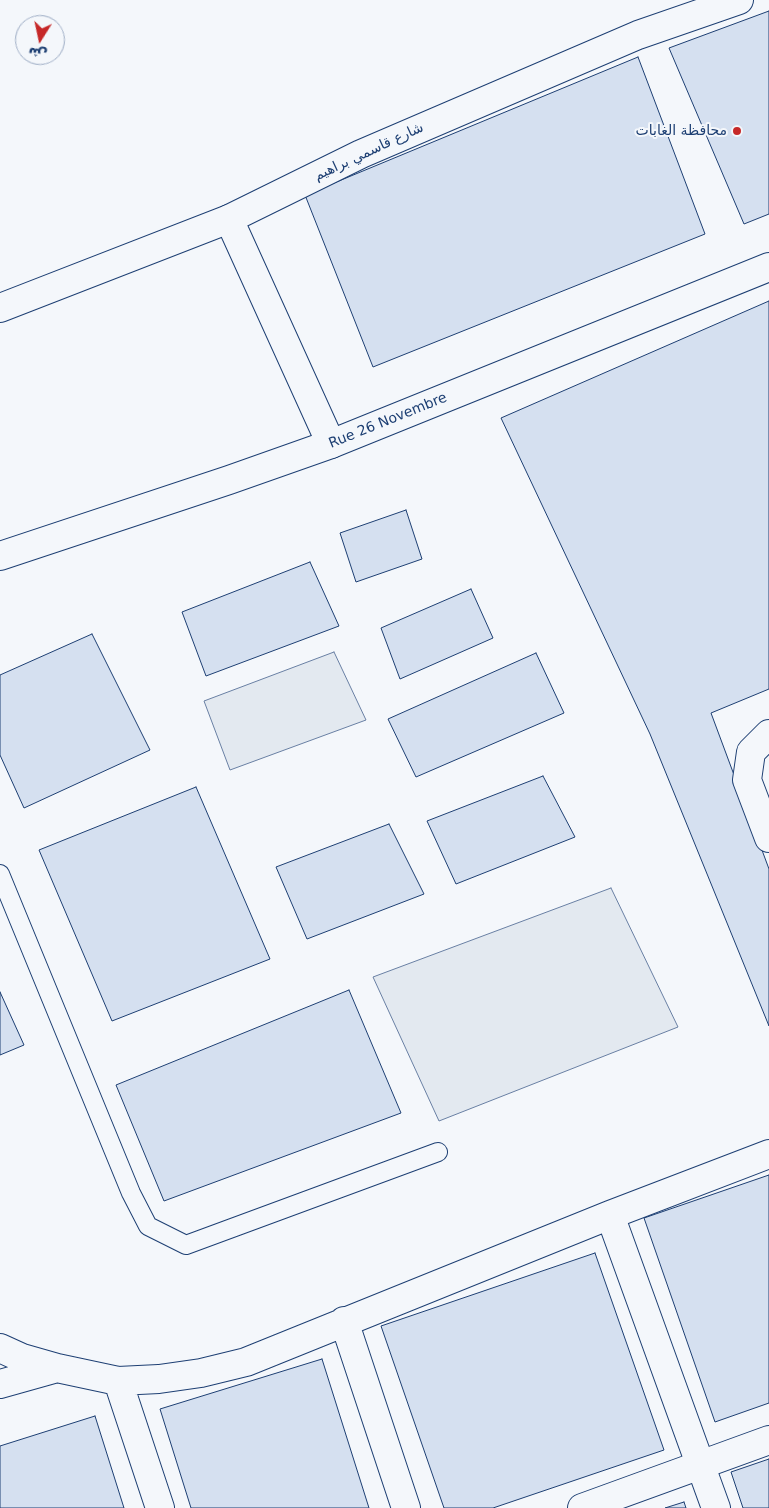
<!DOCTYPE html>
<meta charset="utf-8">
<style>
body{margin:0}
#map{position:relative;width:769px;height:1508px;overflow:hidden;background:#f4f7fb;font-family:"DejaVu Sans","Noto Sans Arabic",sans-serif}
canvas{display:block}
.north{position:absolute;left:15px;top:15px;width:50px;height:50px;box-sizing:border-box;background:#f4f7fb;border:1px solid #9eadc5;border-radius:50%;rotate:190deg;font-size:14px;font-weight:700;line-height:20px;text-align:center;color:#1d3f73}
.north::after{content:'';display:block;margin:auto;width:18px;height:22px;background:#c62828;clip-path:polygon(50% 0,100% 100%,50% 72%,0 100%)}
</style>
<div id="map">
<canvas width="769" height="1508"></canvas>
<div class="north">ش</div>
</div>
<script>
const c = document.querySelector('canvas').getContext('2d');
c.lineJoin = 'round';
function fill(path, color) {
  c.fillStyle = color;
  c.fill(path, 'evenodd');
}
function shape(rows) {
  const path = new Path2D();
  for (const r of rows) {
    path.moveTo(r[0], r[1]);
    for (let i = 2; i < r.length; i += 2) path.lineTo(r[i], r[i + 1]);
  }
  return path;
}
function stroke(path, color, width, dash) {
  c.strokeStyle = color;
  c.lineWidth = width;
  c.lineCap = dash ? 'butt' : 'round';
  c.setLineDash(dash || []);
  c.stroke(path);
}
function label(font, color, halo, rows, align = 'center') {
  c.font = font + ' "DejaVu Sans","Noto Sans Arabic",sans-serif';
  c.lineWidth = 4;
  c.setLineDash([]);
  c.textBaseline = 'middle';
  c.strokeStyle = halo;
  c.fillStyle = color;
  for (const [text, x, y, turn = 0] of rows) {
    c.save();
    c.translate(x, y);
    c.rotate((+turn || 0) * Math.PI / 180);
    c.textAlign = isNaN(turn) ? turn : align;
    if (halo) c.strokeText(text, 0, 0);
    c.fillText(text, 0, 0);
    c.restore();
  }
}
const green = shape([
 [334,652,366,720,230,770,204,701,334,652],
 [611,888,678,1027,439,1121,373,977,611,888]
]);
fill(green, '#e3e9f0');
stroke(green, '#687fa3', 1);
const building = shape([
 [769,11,769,214,744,224,669,48,769,11],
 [638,57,705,234,373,367,305,195,638,57],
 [769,301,769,689,711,713,769,869,769,1026,650,734,501,418,769,301],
 [406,510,422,559,356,582,340,533,406,510],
 [310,562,339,626,206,676,182,612,310,562],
 [471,589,493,638,400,679,381,628,471,589],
 [92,634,150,750,24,808,0,755,0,675,92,634],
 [536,653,564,713,416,777,388,719,536,653],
 [543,776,575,837,456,884,427,821,543,776],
 [196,787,270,959,112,1021,39,850,196,787],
 [389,824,424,894,307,939,276,867,389,824],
 [349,990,401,1113,164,1201,116,1085,349,990],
 [0,992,24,1045,0,1055,0,992],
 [769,1175,769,1403,715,1422,644,1218,769,1175],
 [595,1253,664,1450,493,1508,444,1508,381,1326,595,1253],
 [322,1359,369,1508,191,1508,160,1409,322,1359],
 [95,1416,124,1508,0,1508,0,1446,95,1416],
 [769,1459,769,1508,743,1508,731,1472,769,1459],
 [684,1502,686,1508,665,1508,684,1502]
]);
fill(building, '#d5e0f0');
stroke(building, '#1d3f73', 1);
const lane = shape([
 [0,874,131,1193,148,1226,186,1245,438,1152]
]);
const street = shape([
 [0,308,229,219],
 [769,734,751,752,747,780,769,838],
 [610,1215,716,1508],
 [344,1321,406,1508],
 [0,1348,22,1358,57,1368,118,1381,159,1379,201,1373,246,1362,610,1215,769,1154],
 [118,1381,160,1508],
 [0,1384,57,1368],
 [582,1508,769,1440]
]);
const secondary = shape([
 [331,444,229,219,361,154,638,35,739,0]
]);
const primary = shape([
 [0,556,229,480,331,444,769,267]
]);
stroke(lane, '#1d3f73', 20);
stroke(street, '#1d3f73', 30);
stroke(secondary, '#1d3f73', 30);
stroke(primary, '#1d3f73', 30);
stroke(lane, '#f4f7fb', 18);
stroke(street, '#f4f7fb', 28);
stroke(secondary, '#f4f7fb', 28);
stroke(primary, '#f4f7fb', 28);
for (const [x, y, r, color] of [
 [737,131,5,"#c62828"]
]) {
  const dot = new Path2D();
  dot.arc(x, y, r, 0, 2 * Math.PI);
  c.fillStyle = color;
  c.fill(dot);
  stroke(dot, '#f4f7fb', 2);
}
label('14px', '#1d3f73', '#f4f7fb', [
 ["محافظة الغابات",727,131]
], 'right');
label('14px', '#1d3f73', '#f4f7fb', [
 ["شارع قاسمي براهيم",369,152,-25],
 ["Rue 26 Novembre",388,421,-22]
]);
</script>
